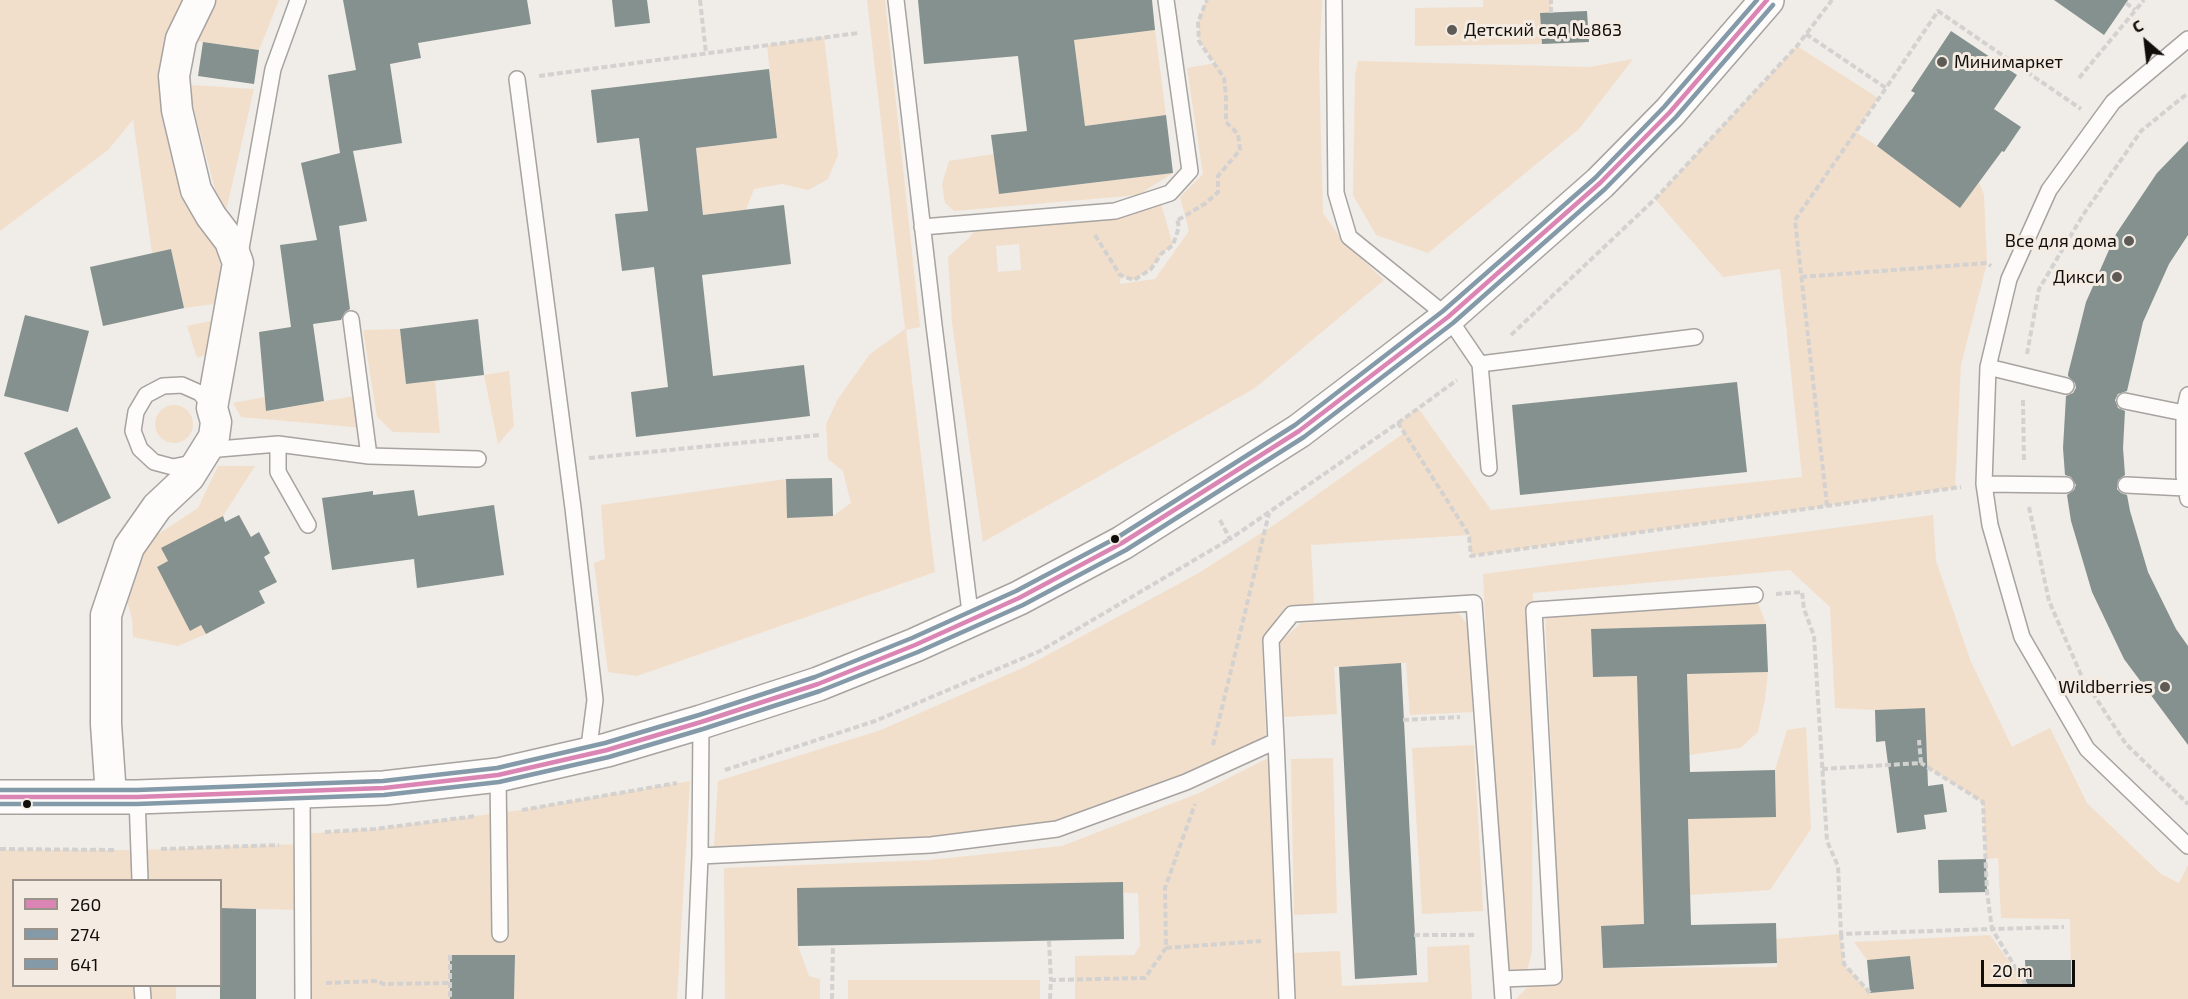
<!DOCTYPE html>
<meta charset="utf-8">
<style>
body{margin:0}
#map{position:relative;width:2188px;height:999px;overflow:hidden;background:#f0ece7;font-family:"Exo 2",sans-serif}
canvas{display:block}
.legend{position:absolute;left:12px;top:879px;width:210px;height:108px;box-sizing:border-box;background:#f4ece3;border:2px solid #99938c;margin:0;padding:8px 10px;list-style:none;font-size:18px;color:#100d0a}
.legend li{display:flex;align-items:center;gap:12px;height:30px}
.legend b{width:30px;border:2px solid #99938c}
.north{position:absolute;left:2116px;top:12px;width:60px;height:60px;-webkit-text-stroke:4px #f4ece3;paint-order:stroke;rotate:332deg;font-size:16px;font-weight:700;line-height:24px;text-align:center;color:#100d0a}
.north::after{content:'';display:block;margin:auto;width:21px;height:27px;background:#100d0a;clip-path:polygon(50% 0,100% 100%,50% 72%,0 100%)}
.scale{position:absolute;left:1981px;top:960px;width:94px;height:27px;box-sizing:border-box;border:3px solid #100d0a;border-top:0;padding-left:8px;font-size:18px;line-height:21px;white-space:nowrap;color:#100d0a;-webkit-text-stroke:4px #f4ece3;paint-order:stroke}
</style>
<div id="map">
<canvas width="2188" height="999"></canvas>
<ul class="legend">
<li><b style="height:8px;background:#db85b4"></b>260</li>
<li><b style="height:8px;background:#849aa9"></b>274</li>
<li><b style="height:8px;background:#849aa9"></b>641</li>
</ul>
<div class="north">С</div>
<div class="scale">20 m</div>
</div>
<script>
const c = document.querySelector('canvas').getContext('2d');
c.lineJoin = 'round';
function fill(path, color) {
  c.fillStyle = color;
  c.fill(path, 'evenodd');
}
function shape(rows) {
  const path = new Path2D();
  for (const r of rows) {
    if (r.length === 3) {
      path.moveTo(r[0] + r[2], r[1]);
      path.arc(r[0], r[1], r[2], 0, 2 * Math.PI);
      continue;
    }
    path.moveTo(r[0], r[1]);
    for (let i = 2; i < r.length; i += 2) path.lineTo(r[i], r[i + 1]);
  }
  return path;
}
function stroke(path, color, width, dash) {
  c.strokeStyle = color;
  c.lineWidth = width;
  c.lineCap = dash ? 'butt' : 'round';
  c.setLineDash(dash || []);
  c.stroke(path);
}
function label(font, color, halo, rows, align = 'center') {
  c.font = font + ' "Exo 2",sans-serif';
  c.lineWidth = 6;
  c.setLineDash([]);
  c.textBaseline = 'middle';
  c.strokeStyle = halo;
  c.fillStyle = color;
  for (const [text, x, y, turn = 0] of rows) {
    c.save();
    c.translate(x, y);
    c.rotate((+turn || 0) * Math.PI / 180);
    c.textAlign = isNaN(turn) ? turn : align;
    if (halo) c.strokeText(text, 0, 0);
    c.fillText(text, 0, 0);
    c.restore();
  }
}
fill(shape([
 [0,0,203,0,160,74,180,195,192,215,211,237,220,258,223,303,184,308,171,249,152,253,133,120,108,150,0,231],
 [214,0,279,0,259,50,197,41,200,22],
 [867,0,885,0,920,327,906,330,935,572,637,676,608,672,594,563,605,559,601,505,786,479,788,518,833,516,851,503,843,471,828,459,826,424,838,399,870,354,905,329],
 [1206,0,1322,0,1319,62,1323,213,1342,240,1384,280,1255,388,983,542,952,323,948,257,970,237,979,223,1115,211,1159,197,1173,245,1161,254,1151,269,1134,280,1121,276,1120,284,1155,279,1189,231,1180,197,1203,174,1187,68,1215,63,1199,41,1198,22],
 [1019,244,1021,270,998,272,996,246],
 [1483,0,1551,0,1551,13,1540,14,1542,44,1415,46,1415,8,1483,7],
 [1155,30,1166,115,1085,126,1074,40],
 [824,37,838,155,828,179,808,190,782,184,754,189,746,210,703,215,696,148,777,138,767,45],
 [1797,46,1878,98,1856,132,1877,146,1960,208,1979,182,1984,195,1987,263,1961,365,1955,488,1471,556,1469,535,1311,545,1314,604,1285,607,1262,640,1266,739,1198,769,1059,824,933,836,714,847,718,781,881,730,1027,666,1197,574,1277,523,1404,433,1398,423,1418,408,1491,510,1802,477,1780,269,1723,277,1655,199],
 [1633,59,1579,129,1428,253,1376,235,1353,195,1355,75,1358,61,1590,67],
 [192,85,254,89,226,211,219,204,191,99],
 [994,154,999,194,1173,173,1138,195,954,211,945,203,942,184,949,161],
 [220,319,214,351,197,358,187,326],
 [400,329,406,384,435,381,440,433,393,432,377,417,363,330],
 [509,371,514,426,498,444,484,375],
 [360,395,364,428,241,417,233,403,265,397,267,411],
 [174,424,19],
 [218,466,255,466,223,516,168,561,157,567,190,630,201,625,206,634,178,646,133,637,132,619,127,600,146,542,198,508],
 [1933,515,1936,561,1971,662,2012,747,2050,728,2087,803,2161,874,2179,883,2188,865,2188,999,1516,999,1531,983,1561,980,1545,609,1755,595,1766,624,1591,629,1593,677,1660,675,1669,924,1601,926,1603,968,1777,967,1776,939,1841,934,1844,964,1870,993,1913,989,1910,956,1867,960,1854,942,1990,935,2026,985,2071,984,2070,919,2001,918,1998,858,1986,859,1983,802,1921,763,1926,739,1925,708,1875,710,1835,708,1830,607,1790,570,1533,593,1532,952,1525,978,1502,979,1483,574],
 [1457,611,1469,627,1473,712,1410,715,1406,663,1334,667,1337,714,1284,717,1280,642,1301,623],
 [1768,672,1765,699,1758,732,1740,748,1689,755,1687,674],
 [1806,727,1811,829,1770,890,1690,895,1688,819,1776,816,1775,770,1787,730],
 [1474,745,1483,911,1422,914,1412,748],
 [1268,758,1278,999,1075,999,1075,956,1134,955,1140,946,1138,893,798,888,798,946,809,976,820,979,820,999,725,999,724,868,930,860,1062,846,1199,793],
 [1333,758,1337,913,1294,915,1291,759],
 [690,781,677,999,514,999,515,955,450,955,450,999,303,999,302,910,221,908,220,880,14,880,14,986,176,986,176,999,0,999,0,850,139,850,302,844,303,834,375,829,521,810],
 [1469,945,1472,999,1294,999,1292,953,1340,951,1342,986,1428,982,1427,947],
 [848,980,1040,980,1040,999,848,999]
]), '#f2dfcb');
fill(shape([
 [343,0,527,0,531,24,418,43,421,58,390,64,402,143,353,151,367,221,339,226,350,309,345,312,341,320,313,324,324,401,266,411,259,332,291,327,280,245,317,240,301,163,340,153,328,75,356,70],
 [612,0,647,0,650,23,615,27],
 [918,0,1152,0,1155,30,1074,40,1085,126,1166,115,1173,173,999,194,991,135,1027,131,1018,56,924,64],
 [2054,0,2128,0,2104,35],
 [1587,11,1589,42,1542,44,1540,13],
 [1951,31,2017,75,1994,109,2021,127,2004,152,2002,151,1960,208,1877,146,1915,93,1911,91],
 [203,42,259,50,254,84,198,76],
 [769,69,777,138,696,148,703,215,784,205,791,264,702,275,713,376,804,365,810,416,636,437,631,392,668,387,654,267,622,271,615,214,648,211,639,138,597,143,591,90],
 [2188,141,2188,235,2169,264,2143,322,2127,391,2118,394,2115,400,2118,408,2125,411,2123,448,2125,475,2118,480,2117,489,2121,493,2127,495,2130,511,2148,572,2176,629,2188,646,2188,745,2124,659,2092,592,2071,521,2067,495,2074,490,2076,485,2071,477,2065,475,2063,448,2066,396,2073,393,2076,388,2075,383,2068,376,2068,374,2086,302,2116,234,2157,173],
 [171,249,184,308,103,326,90,267],
 [25,315,89,331,68,412,4,396],
 [478,319,484,375,406,384,400,329],
 [1737,382,1747,472,1520,495,1512,405],
 [77,427,111,498,58,524,24,453],
 [832,478,833,516,787,518,786,479],
 [414,490,418,516,494,505,504,575,417,588,414,559,332,570,322,498,373,491,373,495],
 [239,515,251,537,259,532,270,553,264,557,277,582,259,591,265,603,206,634,201,625,190,631,157,567,168,561,161,548,223,516,225,522],
 [1766,624,1768,672,1687,674,1690,772,1775,770,1776,817,1688,819,1691,925,1776,923,1777,963,1603,968,1601,926,1644,924,1637,676,1593,677,1591,629],
 [1401,663,1417,975,1355,979,1339,667],
 [1925,708,1928,786,1943,784,1947,812,1924,815,1926,829,1897,833,1885,741,1876,742,1875,710],
 [1986,859,1987,892,1939,893,1938,860],
 [1123,882,1124,939,798,946,797,888],
 [220,908,256,909,256,999,220,999],
 [450,955,515,955,514,999,450,999],
 [1910,956,1914,989,1870,993,1867,960],
 [2025,960,2071,960,2071,985,2026,985]
]), '#85918e');
const service = shape([
 [896,0,934,325,971,620],
 [1334,0,1336,193,1349,237,1448,317,1480,364,1489,468],
 [2188,39,2113,102,2049,190,2009,279,1988,367,1984,484,1990,525,2022,637,2087,749,2188,846],
 [517,79,573,508,595,700,588,754],
 [922,227,1115,211,1170,193,1190,171,1166,0],
 [240,254,273,69,298,0],
 [351,319,369,456],
 [1480,364,1695,337],
 [1988,367,2066,386],
 [2188,395,2184,413,2184,476,2188,499],
 [2125,401,2184,413],
 [212,408,200,393,182,385,163,386,146,395,136,412,133,431,140,449,154,462,173,467,192,463,207,450,278,444,369,456,478,459],
 [278,444,278,472,308,525],
 [1984,484,2066,485],
 [2126,485,2185,488],
 [1276,741,1287,999],
 [498,775,500,934],
 [302,791,303,999],
 [137,797,140,880],
 [700,856,931,845,1057,829,1186,782,1276,741,1271,640,1292,614,1474,603,1503,999],
 [1502,979,1554,977,1534,610,1755,595],
 [142,986,143,999],
 [694,999,700,856,701,722]
]);
const minor = shape([
 [111,796,106,724,106,615,129,547,157,507,189,477,214,437,216,422,212,408,238,263,230,241,211,216,196,190,177,110,174,76,181,39,200,0]
]);
const tertiary = shape([
 [0,797,137,797,302,791,384,788,498,775,607,750,701,722,818,684,915,645,1019,598,1122,543,1299,431,1374,374,1448,317,1600,183,1670,112,1767,0]
]);
stroke(service, '#a6a3a0', 18);
stroke(minor, '#a6a3a0', 33);
stroke(tertiary, '#a6a3a0', 36);
stroke(shape([
 [700,0,706,53],
 [2126,3,2135,10],
 [1551,13,1551,0],
 [1806,34,1886,88,1938,11,2081,109],
 [539,76,858,33],
 [2079,78,2144,0],
 [1178,220,1206,203,1218,192,1218,176,1240,150,1238,134,1226,122,1226,95,1224,78,1199,41,1198,22,1207,0],
 [1095,235,1120,275,1134,280,1151,269,1161,254,1173,245,1179,227,1177,219],
 [1801,277,1987,263,1991,266],
 [1511,335,1655,199,1797,46,1832,0],
 [2027,354,2039,289,2083,215,2141,131,2188,93],
 [2023,400,2024,461],
 [1398,423,1457,380],
 [589,458,820,435],
 [1827,506,1795,220,1886,88],
 [2029,507,2049,601,2082,677,2126,744,2188,804],
 [1220,520,1230,539,1398,423,1469,535,1471,556,1961,487],
 [1776,594,1802,592,1804,609,1814,636,1827,841,1838,866,1841,934,1992,929,1987,892,1983,802,1921,763],
 [1403,720,1460,717],
 [1213,745,1269,513],
 [1822,769,1921,763,1919,740],
 [725,770,875,721,1040,651,1230,539],
 [522,810,677,783],
 [325,832,375,829,476,816],
 [0,849,117,850],
 [161,849,279,845],
 [1841,934,1844,964,1870,993],
 [1414,935,1477,935],
 [1049,941,1051,980],
 [1166,948,1261,941],
 [450,955,450,999],
 [326,983,378,981,383,984,450,983],
 [2026,985,1992,929,2064,927],
 [832,999,833,945],
 [1050,999,1051,980,1145,978,1166,948,1165,888,1195,804]
]), '#d3d2d0', 4, [6, 3]);
stroke(service, '#fdfcfb', 15);
stroke(minor, '#fdfcfb', 30);
stroke(tertiary, '#fdfcfb', 33);
stroke(shape([
 [0,797,137,797,384,788,498,775,607,750,701,722,818,684,915,645,1019,598,1122,543,1299,431,1448,317,1600,183,1670,112,1767,0]
]), '#db85b4', 4.5);
stroke(shape([
 [0,804,137,804,384,795,499,782,609,757,703,729,820,691,918,652,1023,605,1126,550,1304,437,1453,323,1605,189,1676,117,1773,5]
]), '#849aa9', 4.5);
stroke(shape([
 [0,790,137,790,383,781,497,768,605,743,699,715,815,677,912,638,1016,591,1118,537,1295,425,1443,311,1595,178,1664,107,1757,0]
]), '#849aa9', 4.5);
for (const [x, y, r, color] of [
 [1452,30,6,"#5e5b57"],
 [1942,62,6,"#5e5b57"],
 [2129,241,6,"#5e5b57"],
 [2117,277,6,"#5e5b57"],
 [1115,539,5,"#100d0a"],
 [2165,687,6,"#5e5b57"],
 [27,804,5,"#100d0a"]
]) {
  const dot = new Path2D();
  dot.arc(x, y, r, 0, 2 * Math.PI);
  c.fillStyle = color;
  c.fill(dot);
  stroke(dot, '#f4ece3', 2);
}
label('18px', '#100d0a', '#f4ece3', [
 ["Детский сад №863",1464,30,"left"],
 ["Минимаркет",1954,62,"left"],
 ["Все для дома",2117,241],
 ["Дикси",2105,277],
 ["Wildberries",2153,687]
], 'right');
</script>
